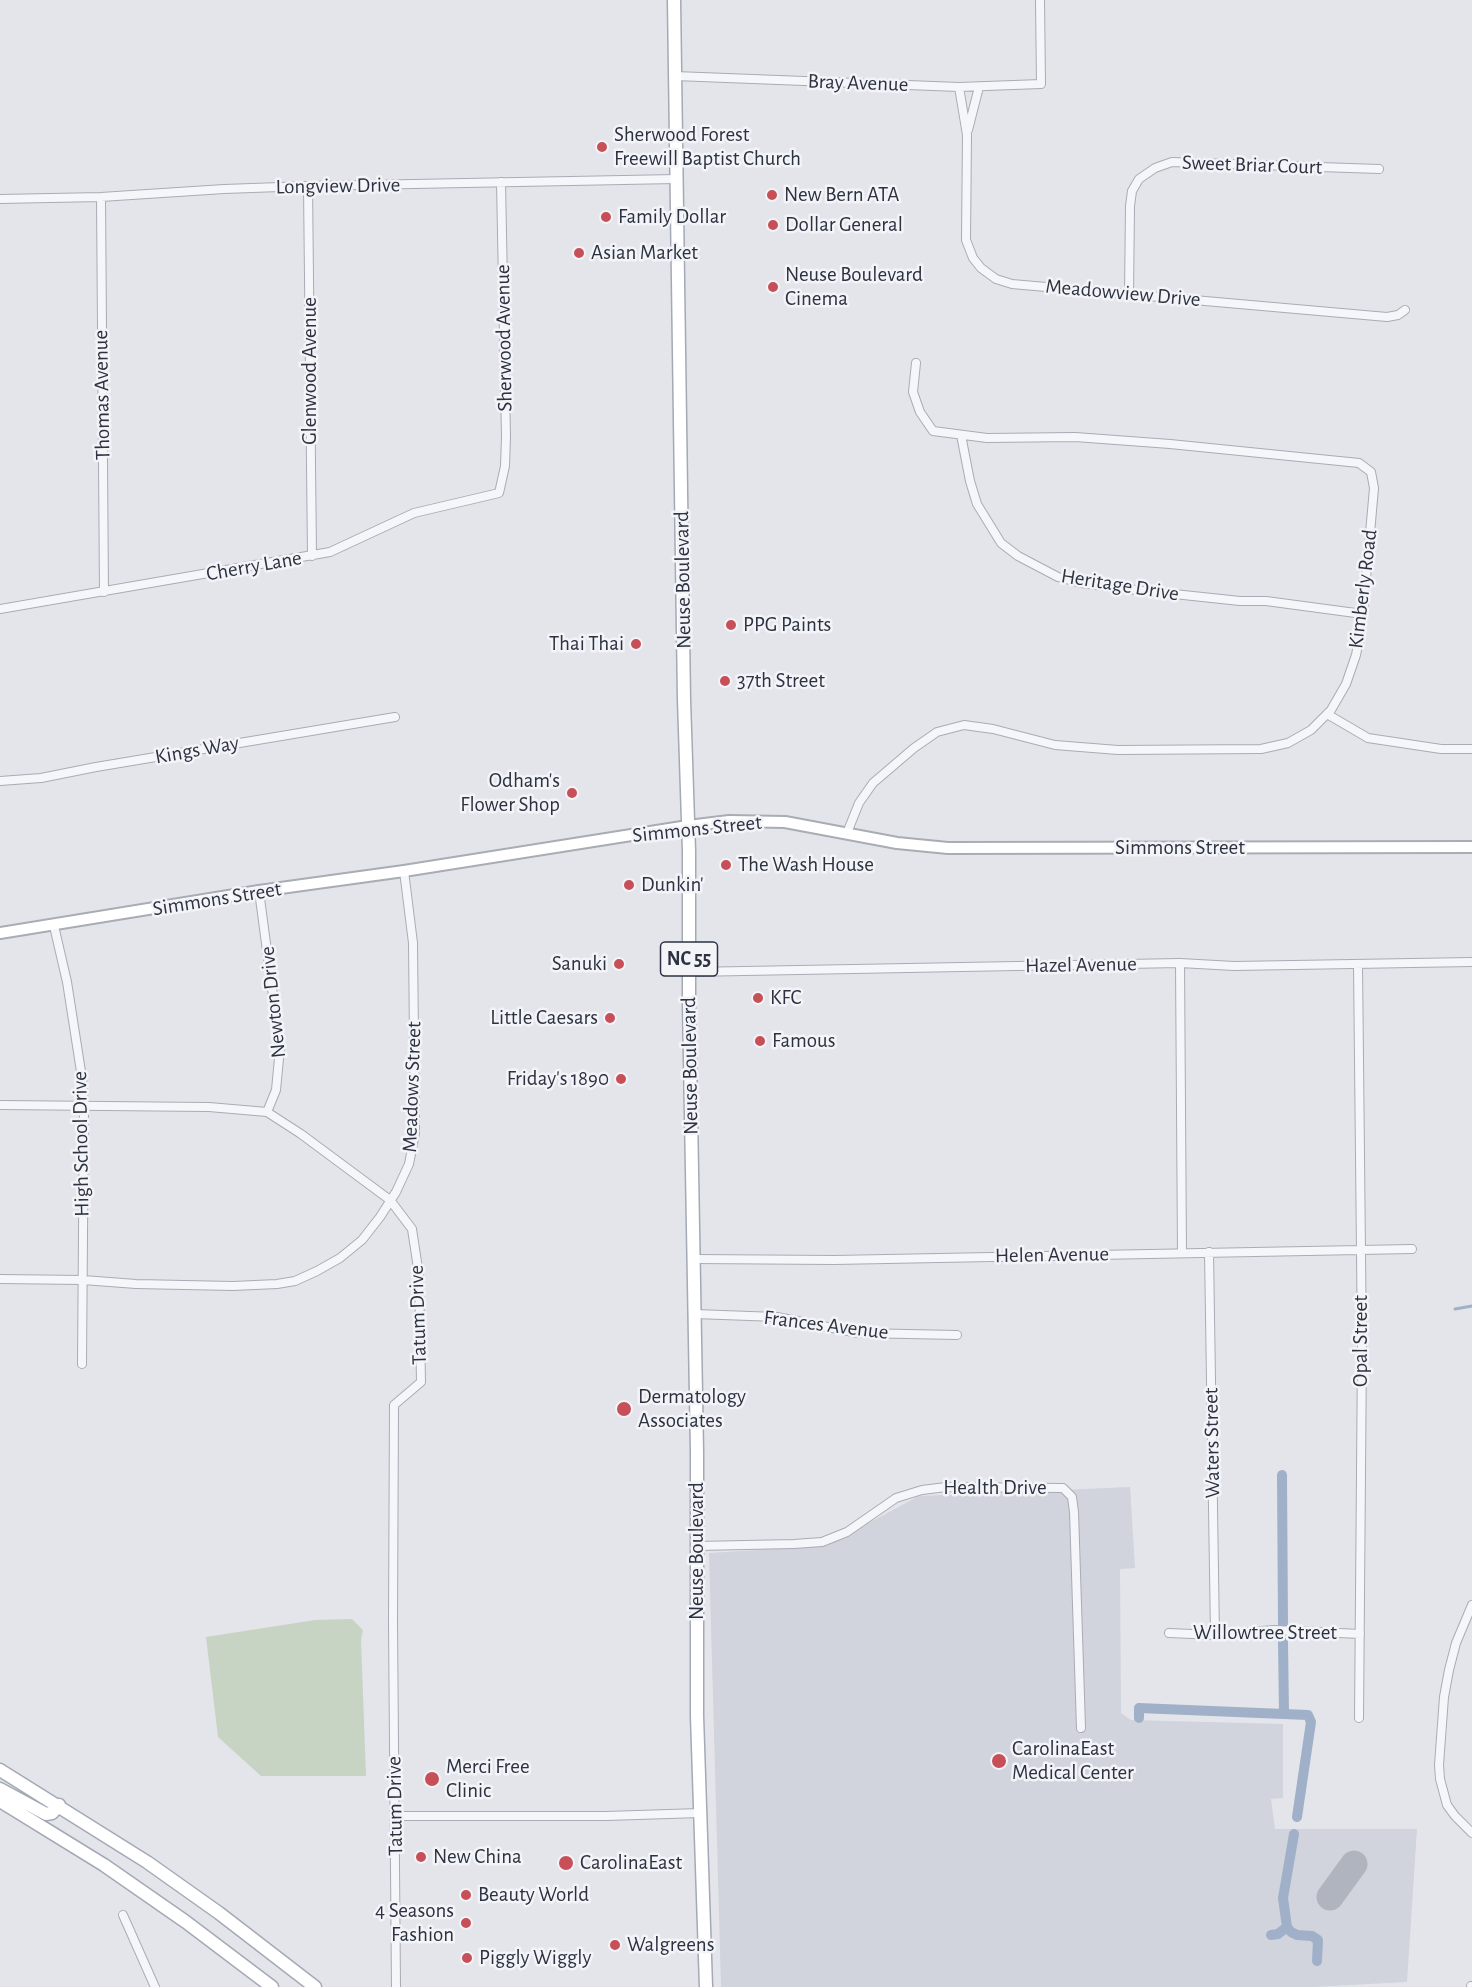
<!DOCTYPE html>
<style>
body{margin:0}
canvas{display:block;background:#e3e5ea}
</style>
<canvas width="1472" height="1987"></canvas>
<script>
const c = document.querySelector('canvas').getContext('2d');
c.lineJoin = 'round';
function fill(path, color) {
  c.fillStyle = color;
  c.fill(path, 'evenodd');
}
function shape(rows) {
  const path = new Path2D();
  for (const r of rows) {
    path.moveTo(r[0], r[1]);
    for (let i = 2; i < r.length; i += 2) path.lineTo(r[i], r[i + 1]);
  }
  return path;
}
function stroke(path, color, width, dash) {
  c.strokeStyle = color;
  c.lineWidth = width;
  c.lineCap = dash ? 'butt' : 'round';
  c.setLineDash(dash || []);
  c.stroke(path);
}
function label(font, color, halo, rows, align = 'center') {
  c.font = font + ' "Alegreya Sans",sans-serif';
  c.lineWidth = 5;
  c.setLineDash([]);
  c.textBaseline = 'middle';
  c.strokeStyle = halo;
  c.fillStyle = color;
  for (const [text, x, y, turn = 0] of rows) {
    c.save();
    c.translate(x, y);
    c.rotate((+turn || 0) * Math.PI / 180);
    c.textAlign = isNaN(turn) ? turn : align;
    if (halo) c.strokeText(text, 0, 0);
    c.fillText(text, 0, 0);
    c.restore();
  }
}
fill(shape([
 [1130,1487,1135,1568,1120,1569,1121,1713,1131,1720,1283,1724,1283,1798,1271,1799,1275,1829,1417,1829,1407,1982,1313,1987,721,1987,709,1553,826,1546,919,1496]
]), '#d1d4dc');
fill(shape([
 [352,1619,363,1630,361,1640,366,1776,261,1776,218,1737,206,1637,315,1620]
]), '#c7d4c4');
stroke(shape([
 [1455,1309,1472,1306]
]), '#a0b0c8', 3);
stroke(shape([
 [1282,1475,1283,1626],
 [1283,1642,1284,1713],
 [1139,1718,1139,1708,1308,1715,1311,1722,1297,1817],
 [1287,1927,1291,1932,1297,1935,1312,1936,1318,1940,1317,1961],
 [1271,1935,1278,1934,1287,1927,1283,1898,1294,1834]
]), '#a0b0c8', 10);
stroke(shape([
 [1330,1897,1354,1864]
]), '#b0b4be', 27);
const street = shape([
 [675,76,959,87,1041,84,1040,0],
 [959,87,967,135,966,240,973,258,981,268,996,279,1012,284,1387,317,1398,315,1405,310],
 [968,130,979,87],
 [308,186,312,556],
 [101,197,104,592],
 [0,199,101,197,224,189,308,186,676,179],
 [1129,294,1130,206,1132,191,1139,179,1155,168,1172,162,1379,169],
 [961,435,970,481,977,504,1001,543,1018,556,1058,577,1081,583,1127,589,1240,601,1266,601,1363,614],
 [0,609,330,552,414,513,499,493,505,466,506,437,501,182],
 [1327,714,1368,738,1441,749,1472,749],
 [0,781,41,778,96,767,395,717],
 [847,833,859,803,873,783,914,748,937,732,964,725,993,729,1055,745,1118,750,1261,749,1288,743,1311,730,1331,710,1346,684,1356,655,1362,624,1374,488,1371,472,1359,463,1170,444,1075,437,987,438,933,431,920,412,913,392,916,363],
 [259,891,280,1048,276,1090,267,1112],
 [54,926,67,982,82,1078,84,1106,82,1364],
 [1180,963,1182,1253],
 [1358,964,1362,1349,1359,1718],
 [690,972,1180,963,1234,966,1472,962],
 [0,1105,209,1107,267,1112,301,1134,390,1200,412,1229,419,1275,421,1382,394,1405,393,1622,396,1987],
 [1209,1252,1215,1635],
 [693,1259,834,1260,1412,1249],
 [0,1279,83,1280,136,1284,233,1286,277,1284,295,1281,317,1271,340,1258,362,1240,380,1217,396,1192,409,1164,415,1133,413,943,404,871],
 [695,1314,777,1317,858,1333,957,1335],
 [697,1546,794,1544,822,1542,847,1532,896,1498,922,1490,946,1487,1063,1488,1072,1497,1074,1512,1081,1728],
 [1472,1605,1456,1643,1449,1670,1444,1697,1439,1765,1440,1779,1447,1805,1455,1816,1472,1833],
 [1169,1633,1215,1635,1274,1630,1360,1634],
 [395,1816,606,1816,700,1813],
 [123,1915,155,1987],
 [1471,1986,1472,1986]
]);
const secondary = shape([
 [0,933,259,891,404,871,688,826,729,821,785,822,897,843,948,848,1472,847]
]);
const primary = shape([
 [674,0,684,700,689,851,689,1002,697,1452,697,1716,706,1987],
 [0,1770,147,1862,219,1913,315,1987],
 [0,1789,46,1814,52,1813,59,1805],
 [0,1801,104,1865,186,1922,272,1987]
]);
stroke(street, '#a8acb4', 10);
stroke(secondary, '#a8acb4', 14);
stroke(primary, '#a3a9b5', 15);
stroke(street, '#f5f6f9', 8);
stroke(secondary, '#fff', 10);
stroke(primary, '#fff', 12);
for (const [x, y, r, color] of [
 [602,147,6,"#c75058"],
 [772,195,6,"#c75058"],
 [606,217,6,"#c75058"],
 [773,225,6,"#c75058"],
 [579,253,6,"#c75058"],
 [773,287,6,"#c75058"],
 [731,625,6,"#c75058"],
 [636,644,6,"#c75058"],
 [725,681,6,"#c75058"],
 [572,793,6,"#c75058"],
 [726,865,6,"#c75058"],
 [629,885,6,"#c75058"],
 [619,964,6,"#c75058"],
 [758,998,6,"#c75058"],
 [610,1018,6,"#c75058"],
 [760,1041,6,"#c75058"],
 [621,1079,6,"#c75058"],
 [624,1409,8,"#c75058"],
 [999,1761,8,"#c75058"],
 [432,1779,8,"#c75058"],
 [421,1857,6,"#c75058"],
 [566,1863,8,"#c75058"],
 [466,1895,6,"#c75058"],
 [466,1923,6,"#c75058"],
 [615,1945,6,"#c75058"],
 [467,1958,6,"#c75058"]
]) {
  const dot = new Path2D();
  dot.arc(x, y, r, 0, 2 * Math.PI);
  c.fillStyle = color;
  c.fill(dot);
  stroke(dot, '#f3f4f8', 2);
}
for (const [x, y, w] of [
 [689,959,57]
]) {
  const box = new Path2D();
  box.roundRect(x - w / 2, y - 17, w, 34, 4.5);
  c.fillStyle = '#f3f4f8';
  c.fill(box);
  stroke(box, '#2c3241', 1.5);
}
label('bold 20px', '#2c3241', null, [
 ["NC 55",689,959]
]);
label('21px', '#2c3241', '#f3f4f8', [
 ["Bray Avenue",858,83,2],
 ["Sweet Briar Court",1252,165,2],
 ["Longview Drive",338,186,-1],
 ["Meadowview Drive",1123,293,5],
 ["Sherwood Avenue",504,338,-91],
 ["Glenwood Avenue",310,371,-90],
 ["Thomas Avenue",102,395,-91],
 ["Cherry Lane",254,566,-10],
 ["Neuse Boulevard",683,580,-91],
 ["Heritage Drive",1120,585,9],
 ["Kimberly Road",1363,589,-83],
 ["Kings Way",197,750,-10],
 ["Simmons Street",697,829,-6],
 ["Simmons Street",1180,848],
 ["Simmons Street",217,899,-9],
 ["Hazel Avenue",1081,965,-1],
 ["Newton Drive",273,1002,-96],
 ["Neuse Boulevard",690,1066,-91],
 ["Meadows Street",412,1087,-88],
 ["High School Drive",81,1144,-91],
 ["Helen Avenue",1052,1255,-1],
 ["Tatum Drive",418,1315,-92],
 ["Frances Avenue",826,1325,7],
 ["Opal Street",1361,1341,-90],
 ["Waters Street",1212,1443,-91],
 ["Health Drive",995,1488],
 ["Neuse Boulevard",697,1551,-90],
 ["Willowtree Street",1265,1633],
 ["Tatum Drive",395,1806,-91]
]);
label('21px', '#2c3241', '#f3f4f8', [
 ["Sherwood Forest",614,135],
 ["Freewill Baptist Church",614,159],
 ["New Bern ATA",784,195],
 ["Family Dollar",618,217],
 ["Dollar General",785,225],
 ["Asian Market",591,253],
 ["Neuse Boulevard",785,275],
 ["Cinema",785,299],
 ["PPG Paints",743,625],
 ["Thai Thai",624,644,"right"],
 ["37th Street",737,681],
 ["Odham's",560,781,"right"],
 ["Flower Shop",560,805,"right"],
 ["The Wash House",738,865],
 ["Dunkin'",641,885],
 ["Sanuki",607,964,"right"],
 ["KFC",770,998],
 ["Little Caesars",598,1018,"right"],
 ["Famous",772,1041],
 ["Friday's 1890",609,1079,"right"],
 ["Dermatology",638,1397],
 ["Associates",638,1421],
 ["CarolinaEast",1012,1749],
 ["Medical Center",1012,1773],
 ["Merci Free",446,1767],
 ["Clinic",446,1791],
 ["New China",433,1857],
 ["CarolinaEast",580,1863],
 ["Beauty World",478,1895],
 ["4 Seasons",454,1911,"right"],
 ["Fashion",454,1935,"right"],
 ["Walgreens",627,1945],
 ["Piggly Wiggly",479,1958]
], 'left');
</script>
